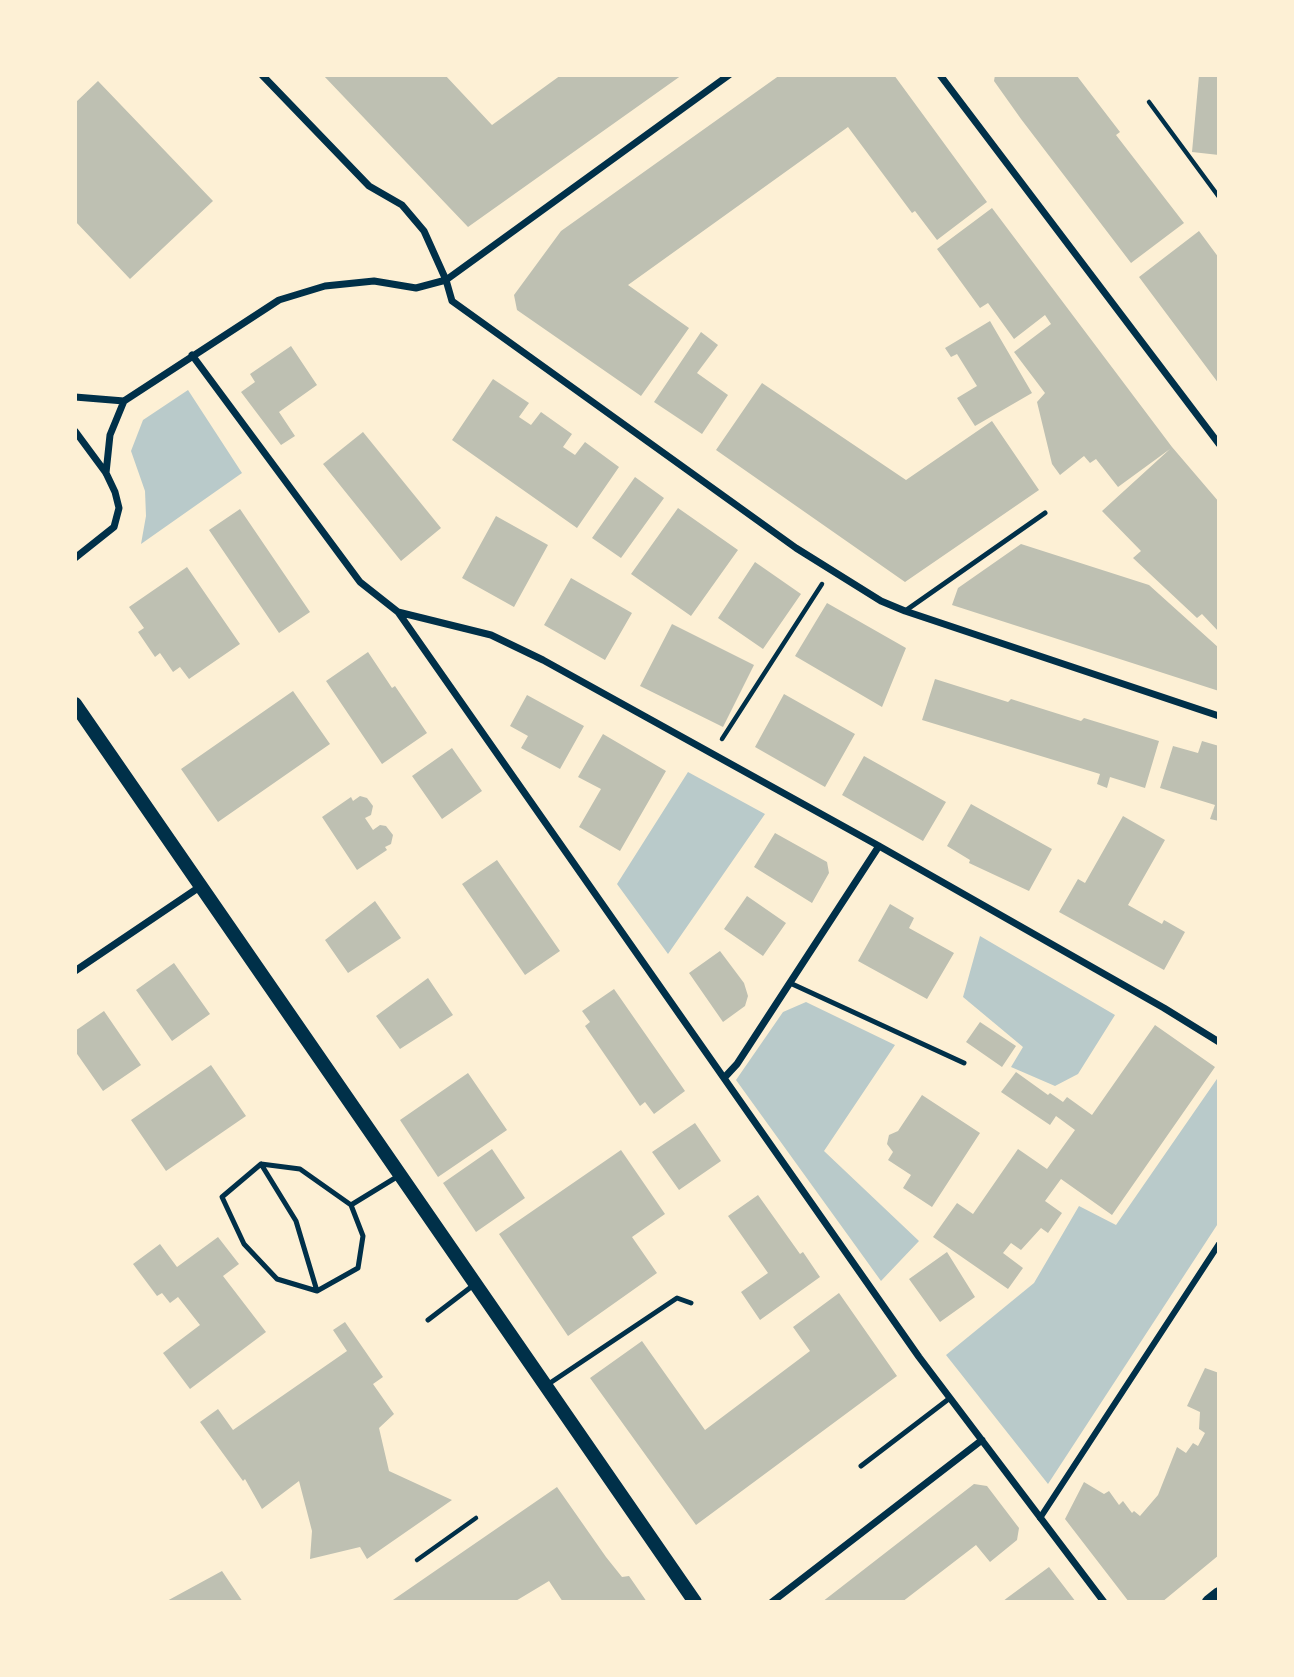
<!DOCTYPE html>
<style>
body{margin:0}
#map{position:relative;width:1294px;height:1677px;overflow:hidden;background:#fdf0d5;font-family:Cabin,sans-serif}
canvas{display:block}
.frame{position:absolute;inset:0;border:77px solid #fdf0d5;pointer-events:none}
</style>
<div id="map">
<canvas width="1294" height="1677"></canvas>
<div class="frame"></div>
</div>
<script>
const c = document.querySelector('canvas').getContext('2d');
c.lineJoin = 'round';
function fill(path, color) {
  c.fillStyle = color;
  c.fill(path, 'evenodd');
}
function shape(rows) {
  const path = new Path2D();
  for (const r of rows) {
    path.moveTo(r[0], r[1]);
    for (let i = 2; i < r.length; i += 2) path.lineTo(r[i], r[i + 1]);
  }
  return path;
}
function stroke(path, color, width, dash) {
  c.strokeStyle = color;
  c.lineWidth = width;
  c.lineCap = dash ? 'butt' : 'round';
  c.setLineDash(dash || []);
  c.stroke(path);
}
fill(shape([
 [188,390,242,473,141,544,146,516,145,491,131,451,143,420],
 [688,772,765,814,668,954,617,884],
 [980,936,1115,1015,1078,1074,1055,1086,1011,1067,1023,1047,963,997],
 [806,1002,895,1045,824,1151,919,1241,881,1281,736,1080,783,1012],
 [1219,1076,1219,1222,1048,1484,946,1355,1034,1283,1079,1206,1116,1225]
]), '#b9caca');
fill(shape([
 [323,75,445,75,492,125,561,75,682,75,468,227],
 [780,75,894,75,987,202,937,240,915,211,912,213,848,127,628,285,689,328,641,396,517,310,514,295,561,231],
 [995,75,1077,76,1120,132,1116,135,1184,223,1131,263,1021,119,994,81],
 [1199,75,1219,75,1219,155,1192,152],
 [98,81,213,201,130,279,75,221,75,103],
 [992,208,1172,447,1219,502,1219,632,1202,614,1197,618,1133,558,1141,551,1102,511,1170,449,1118,487,1096,459,1090,463,1084,456,1060,475,1052,464,1037,402,1045,393,1014,352,1051,324,1045,315,1014,339,988,303,980,308,937,249],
 [1199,231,1219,258,1219,384,1139,277],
 [990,321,1032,393,975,426,957,398,977,386,957,354,951,357,945,348],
 [701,332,718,345,697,373,728,395,702,434,654,402],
 [291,346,317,385,279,412,295,436,281,445,241,392,255,382,250,374],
 [493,379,529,403,519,417,531,425,541,412,572,434,563,447,575,455,585,442,619,467,577,528,452,440],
 [762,383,906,480,992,421,1039,490,905,582,716,450],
 [363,432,441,528,401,561,323,464],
 [635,477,664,498,621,558,592,538],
 [678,508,738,550,691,616,631,574],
 [240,509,310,612,279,633,209,530],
 [496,516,548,545,514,607,462,578],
 [1021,544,1149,585,1219,648,1219,691,952,605,958,588],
 [755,562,801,594,763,649,718,618],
 [187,567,240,644,189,679,180,667,173,672,160,653,155,657,138,632,144,628,129,607],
 [571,578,632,613,605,660,544,625],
 [827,603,906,648,882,707,795,656],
 [672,624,754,665,723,727,640,686],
 [368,652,392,688,395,686,427,733,382,764,326,681],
 [935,679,1008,702,1011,699,1081,721,1084,718,1159,741,1145,788,1110,777,1107,788,1097,784,1100,774,922,720],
 [293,691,330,744,218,822,181,769],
 [784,694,855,734,825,787,755,747],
 [527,695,584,726,560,769,521,748,528,736,510,726],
 [603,734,666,771,620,851,579,827,601,789,578,777],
 [1202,741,1219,746,1219,821,1210,819,1215,805,1160,788,1173,746,1198,753],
 [452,748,482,791,442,819,412,776],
 [864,756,946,802,923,841,842,795],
 [360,796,367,798,373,806,371,815,365,818,373,830,380,825,386,826,393,835,391,844,385,847,387,850,357,870,322,817,351,797,353,801],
 [971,804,1052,849,1029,891,969,863,970,860,947,846],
 [1123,816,1165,840,1128,905,1162,924,1164,920,1185,932,1164,970,1059,912,1078,879,1085,883],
 [775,833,827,862,829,873,812,903,754,867],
 [497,860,560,951,525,975,462,884],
 [747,896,786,923,763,956,724,929],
 [375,901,401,938,348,973,325,940],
 [890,904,914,918,909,928,954,953,927,999,858,961],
 [720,951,744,983,748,996,745,1006,723,1022,689,973],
 [174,963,210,1014,172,1041,136,990],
 [428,978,453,1015,400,1049,376,1016],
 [614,989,685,1091,654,1114,645,1102,640,1106,585,1026,590,1022,582,1011],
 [104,1011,141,1065,103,1091,75,1051,75,1031],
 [980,1022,1016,1046,1002,1067,966,1042],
 [1155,1025,1215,1067,1112,1215,1061,1179,1045,1201,1062,1213,1048,1233,1041,1228,1021,1250,1011,1243,1003,1253,1023,1268,1008,1289,933,1237,957,1203,973,1214,1018,1149,1047,1169,1075,1130,1056,1116,1050,1125,1001,1092,1016,1072,1048,1095,1050,1093,1063,1102,1067,1097,1092,1115],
 [211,1065,246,1116,166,1171,131,1120],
 [468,1073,507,1130,438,1177,400,1120],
 [922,1095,980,1133,932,1207,903,1188,911,1175,888,1160,893,1152,887,1144,889,1135,898,1131],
 [695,1123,721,1161,679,1190,652,1152],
 [492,1149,525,1198,476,1232,443,1183],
 [621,1150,665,1214,632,1237,657,1273,568,1336,499,1234],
 [758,1195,800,1254,803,1252,820,1277,760,1320,741,1292,768,1273,728,1216],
 [218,1237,239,1264,223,1276,266,1332,190,1389,163,1353,200,1325,178,1297,170,1303,162,1293,157,1296,133,1264,160,1244,177,1267],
 [947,1252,975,1297,940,1322,909,1279],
 [839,1293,897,1376,696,1525,590,1378,642,1341,705,1430,810,1351,793,1327],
 [345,1322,383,1377,373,1384,394,1414,379,1428,389,1471,452,1500,367,1559,360,1547,310,1559,312,1531,299,1481,262,1509,245,1479,243,1481,200,1422,218,1409,233,1430,347,1351,333,1330],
 [1205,1368,1219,1373,1219,1555,1162,1602,1129,1602,1065,1519,1084,1482,1104,1494,1109,1491,1119,1505,1123,1501,1132,1513,1134,1511,1140,1516,1158,1495,1177,1447,1186,1453,1193,1443,1198,1446,1205,1433,1199,1429,1200,1412,1187,1406],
 [974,1484,987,1486,1019,1528,1017,1540,990,1562,976,1545,902,1602,822,1602],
 [557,1487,606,1557,622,1577,629,1576,647,1602,563,1602,549,1581,514,1602,390,1602],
 [1049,1567,1076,1602,1002,1602,1007,1598],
 [222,1571,243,1602,165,1602]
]), '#bec0b2');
stroke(shape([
 [1149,102,1219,197],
 [722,739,822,584],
 [417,1560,476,1518]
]), '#003049', 4.5);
stroke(shape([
 [905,611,1045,513],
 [790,983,964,1063],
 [261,1164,296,1221,317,1291],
 [351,1205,363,1236,358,1268,317,1291,277,1279,244,1244,222,1197,261,1164,300,1169,351,1205,400,1175],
 [428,1320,475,1284],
 [547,1385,677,1298,691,1303],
 [861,1466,950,1398]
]), '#003049', 5);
stroke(shape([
 [1040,1518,1219,1244]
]), '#003049', 6);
stroke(shape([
 [262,75,369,186,402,205,424,231,446,280,452,301,796,548,881,601,905,611,1219,716],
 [940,75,1219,444],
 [192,355,360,582,398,612,491,635,543,660,879,846,1164,1008,1219,1042],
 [75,397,124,401],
 [124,401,279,300,325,286,374,281,416,288,446,280,729,75],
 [75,431,106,473,115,492,119,508,114,527,75,558],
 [106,473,110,435,124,401],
 [398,612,919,1357,1104,1602],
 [75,971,201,886],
 [724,1078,737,1064,879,846],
 [772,1602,982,1440]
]), '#003049', 7);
stroke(shape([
 [75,704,695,1602],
 [1209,1602,1219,1594]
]), '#003049', 14);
</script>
